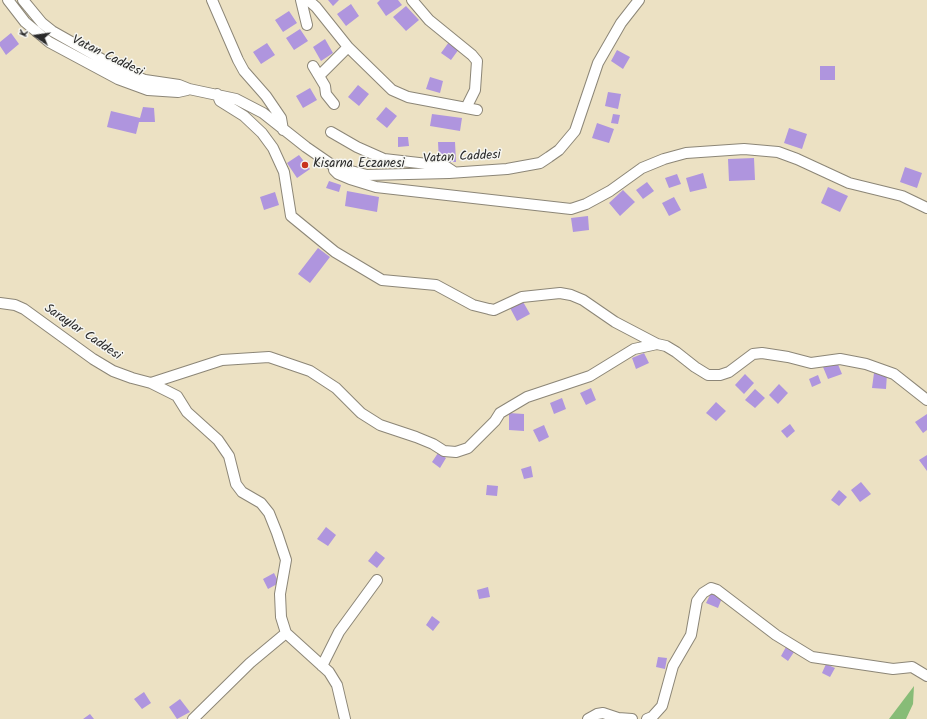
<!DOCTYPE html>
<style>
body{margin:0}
#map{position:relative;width:927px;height:719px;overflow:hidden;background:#ece1c3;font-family:Kalam,sans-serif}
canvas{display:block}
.north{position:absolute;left:16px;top:16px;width:40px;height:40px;-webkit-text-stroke:3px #f6f6f2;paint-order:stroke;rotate:283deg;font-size:11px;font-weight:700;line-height:16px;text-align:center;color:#2b2b2b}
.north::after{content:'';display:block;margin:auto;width:14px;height:18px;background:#2b2b2b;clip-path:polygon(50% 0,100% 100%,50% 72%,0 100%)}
</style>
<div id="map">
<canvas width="927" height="719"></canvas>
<div class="north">K</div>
</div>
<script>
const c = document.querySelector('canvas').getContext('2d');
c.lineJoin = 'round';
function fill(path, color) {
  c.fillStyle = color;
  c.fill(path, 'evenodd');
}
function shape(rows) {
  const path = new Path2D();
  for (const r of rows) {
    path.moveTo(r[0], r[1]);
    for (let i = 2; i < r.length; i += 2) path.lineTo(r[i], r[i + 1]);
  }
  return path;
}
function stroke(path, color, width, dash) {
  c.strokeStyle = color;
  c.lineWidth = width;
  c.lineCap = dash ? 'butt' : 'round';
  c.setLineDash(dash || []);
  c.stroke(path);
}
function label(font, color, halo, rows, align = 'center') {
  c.font = font + ' Kalam,sans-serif';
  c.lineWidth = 3;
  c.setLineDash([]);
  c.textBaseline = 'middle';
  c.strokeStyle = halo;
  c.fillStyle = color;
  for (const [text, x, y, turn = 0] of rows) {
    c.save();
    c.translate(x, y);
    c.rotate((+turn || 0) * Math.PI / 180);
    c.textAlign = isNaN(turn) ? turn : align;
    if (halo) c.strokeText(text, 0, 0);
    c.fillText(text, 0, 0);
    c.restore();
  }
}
fill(shape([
 [914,686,913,704,906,719,889,719]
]), '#87bc77');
fill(shape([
 [328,0,339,0,333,6],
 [380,0,398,0,402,5,386,16,377,3],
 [351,4,359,16,346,26,337,14],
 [406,6,419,20,406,31,393,17],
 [289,11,297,23,283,32,275,20],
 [300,29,308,41,294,50,286,38],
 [11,33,19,44,6,55,0,46,0,42],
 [325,39,333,53,321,61,313,47],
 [449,42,459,49,451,60,441,53],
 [267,43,275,55,261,64,253,52],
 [617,50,630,57,623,69,611,61],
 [820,66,835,66,835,80,820,80],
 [430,77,443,81,440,93,426,89],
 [358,85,369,94,359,106,348,97],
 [310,88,317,100,303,108,296,96],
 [608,92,621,94,618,109,605,106],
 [143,107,154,108,155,122,139,122,136,134,107,127,111,111,140,118],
 [386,107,397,116,387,128,376,119],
 [432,114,462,118,460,131,430,126],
 [613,114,620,115,618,124,611,123],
 [597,123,614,129,609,143,592,138],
 [789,128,807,134,802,149,784,143],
 [398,137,408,137,409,146,398,147],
 [438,142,455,142,456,162,439,162],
 [299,155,310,169,297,178,287,163],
 [754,158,755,180,729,181,728,159],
 [905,167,922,173,917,188,900,182],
 [703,173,707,188,690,192,686,178],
 [677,174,681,184,669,188,665,178],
 [329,181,341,185,339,192,326,188],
 [647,182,654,191,643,199,636,190],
 [828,187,848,196,840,212,821,203],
 [623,190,635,202,620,216,609,203],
 [347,191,379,197,377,212,345,206],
 [275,192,279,205,264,210,260,197],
 [674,197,681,210,669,216,662,203],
 [588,216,589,230,573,232,571,218],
 [318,248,330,257,310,283,298,274],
 [522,300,530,314,517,321,509,306],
 [644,353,649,363,636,369,632,358],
 [837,362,842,374,828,379,823,367],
 [874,373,887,374,886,389,872,388],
 [745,374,754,383,744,394,735,385],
 [818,375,821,383,812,387,809,379],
 [779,384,788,393,778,404,769,395],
 [591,388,596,400,586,405,580,393],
 [755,389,765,398,755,408,745,400],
 [562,398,566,409,554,414,550,403],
 [716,402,726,411,716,421,706,413],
 [509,413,524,414,524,431,509,430],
 [927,414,927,430,923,433,915,422],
 [790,424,795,431,787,438,781,431],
 [544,425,549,437,539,442,533,430],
 [438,453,446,458,440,468,432,462],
 [927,455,927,471,919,460],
 [531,466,533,477,524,479,521,469],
 [861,482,871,494,860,502,851,490],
 [487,485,498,486,497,496,486,495],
 [839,490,847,497,839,506,831,500],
 [326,527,336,535,328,546,317,539],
 [376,551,385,558,377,568,368,561],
 [274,573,279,583,268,589,263,579],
 [488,587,490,597,479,599,477,590],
 [711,593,722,598,718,608,706,603],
 [432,616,440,622,433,631,426,625],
 [786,647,794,652,788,661,781,656],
 [658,657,667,658,665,669,656,667],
 [826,664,835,668,830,677,822,673],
 [144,692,151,703,142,709,134,699],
 [180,699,190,712,177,719,169,707],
 [90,714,94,719,83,719]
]), '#af95de');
const minor = shape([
 [8,0,25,22,49,42,118,79,148,90,178,92,187,90],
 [23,0,42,23,52,31,121,70,145,80,179,85,189,89,236,99,263,113,306,147,335,167,367,175,449,173,507,169,540,163,549,157,559,150,575,131,598,63,621,23,639,0],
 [212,0,238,60,244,71,266,96,281,118,283,130],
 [301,0,307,25],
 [308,0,316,7,348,47,392,90,408,97,477,110],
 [412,0,429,20,472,55,477,61,475,90,466,108],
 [313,66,325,86,326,94,334,104],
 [319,76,348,47],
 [217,94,220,101,244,116,262,133,273,148,284,172,291,216,335,252,382,280,436,285,473,305,489,309,494,310,522,297,560,293,571,295,583,300,615,322,657,344],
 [331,132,357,147,384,159,445,166,454,172],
 [334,170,338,174,350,179,376,187,571,209,586,204,610,191,642,168,664,159,686,153,744,149,778,152,797,159,849,183,902,196,927,208],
 [0,303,15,305,24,309,93,359,113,371,132,378,151,383,177,396,187,412,218,440,229,456,236,484,242,492,261,503,269,513,277,533,286,560,280,594,281,617,286,633,329,672,337,685,345,719],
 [151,383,222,360,269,357,310,371,336,388,361,413,380,425,416,437,433,444,444,451,456,452,468,448,495,421,500,413,527,397,590,376,634,349,657,344,666,346,676,352,695,367,708,375,720,375,729,372,753,354,762,353,788,357,811,363,840,359,866,364,894,374,927,400],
 [322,666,339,632,377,580],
 [193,719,250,663,286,633],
 [588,719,597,714,603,713,618,718,632,719],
 [647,719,652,717,662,706,673,666,691,635,697,601,703,593,711,588,717,590,776,635,812,657,893,669,912,667,927,676]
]);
stroke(minor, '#8c8677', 12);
stroke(minor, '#fff', 10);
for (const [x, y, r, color] of [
 [305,165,4,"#c8321e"]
]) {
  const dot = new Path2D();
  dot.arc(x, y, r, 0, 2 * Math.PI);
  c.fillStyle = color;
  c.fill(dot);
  stroke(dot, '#f6f6f2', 1.5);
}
label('13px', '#2b2b2b', '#f6f6f2', [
 ["Vatan Caddesi",107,57,26],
 ["Vatan Caddesi",462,158,-3],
 ["Saraylar Caddesi",82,333,34]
]);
label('13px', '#2b2b2b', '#f6f6f2', [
 ["Kisarna Eczanesi",313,165]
], 'left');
</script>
